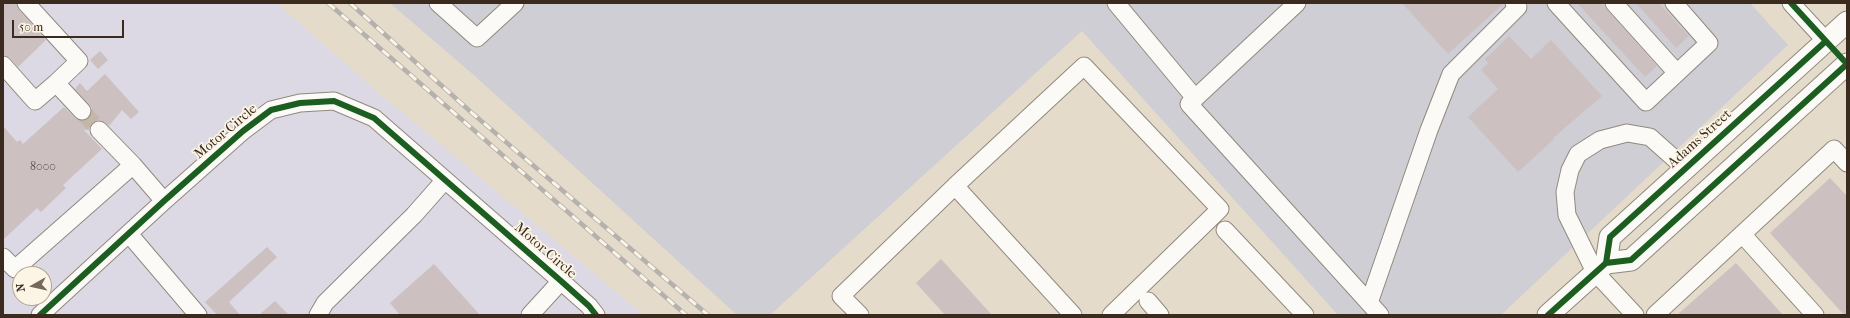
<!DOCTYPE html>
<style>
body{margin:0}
#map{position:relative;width:1850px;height:318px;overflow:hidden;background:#e5dbca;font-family:"IM FELL French Canon",serif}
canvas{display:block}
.frame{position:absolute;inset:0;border:4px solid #3b2a1e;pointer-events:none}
.north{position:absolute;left:12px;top:266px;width:40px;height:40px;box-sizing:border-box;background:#fcf5e5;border:1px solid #afa495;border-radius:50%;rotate:262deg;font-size:11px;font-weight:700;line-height:16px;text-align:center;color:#3b2a1e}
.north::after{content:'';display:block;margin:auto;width:14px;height:18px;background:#76685a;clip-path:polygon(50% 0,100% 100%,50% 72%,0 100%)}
.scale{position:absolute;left:12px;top:20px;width:112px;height:18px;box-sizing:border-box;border:2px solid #3b2a1e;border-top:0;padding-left:5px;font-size:12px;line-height:14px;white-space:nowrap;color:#3b2a1e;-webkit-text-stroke:3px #fcf5e5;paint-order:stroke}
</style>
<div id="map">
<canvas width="1850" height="318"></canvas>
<div class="frame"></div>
<div class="north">N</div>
<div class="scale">50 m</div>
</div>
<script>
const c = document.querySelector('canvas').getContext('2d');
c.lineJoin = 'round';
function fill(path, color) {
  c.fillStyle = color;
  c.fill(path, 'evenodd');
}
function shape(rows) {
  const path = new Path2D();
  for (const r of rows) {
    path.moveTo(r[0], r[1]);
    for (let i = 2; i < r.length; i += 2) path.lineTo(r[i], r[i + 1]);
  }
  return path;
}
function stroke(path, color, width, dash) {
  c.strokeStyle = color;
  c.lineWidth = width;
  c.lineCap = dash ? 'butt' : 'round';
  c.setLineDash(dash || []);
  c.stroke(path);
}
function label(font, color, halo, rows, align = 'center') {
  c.font = font + ' "IM FELL French Canon",serif';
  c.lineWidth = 3.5;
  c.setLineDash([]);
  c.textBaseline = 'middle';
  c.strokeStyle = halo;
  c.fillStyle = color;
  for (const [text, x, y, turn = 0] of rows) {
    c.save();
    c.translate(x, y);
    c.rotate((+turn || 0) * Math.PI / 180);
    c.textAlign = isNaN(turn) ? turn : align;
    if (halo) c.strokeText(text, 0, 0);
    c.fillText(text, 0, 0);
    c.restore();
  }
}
fill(shape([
 [3,3,277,3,373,88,644,315,3,315],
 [20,274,44,274,44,298,20,298]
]), '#dcd9e4');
fill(shape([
 [390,3,1750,3,1788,45,1501,315,1338,315,1082,31,770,315,737,315,476,77]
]), '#cfced5');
fill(shape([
 [3,3,16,3,19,10,46,40,18,67,10,58,3,55],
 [1402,3,1504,3,1448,54],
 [1577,3,1601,3,1657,66,1645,77],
 [1636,3,1659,3,1689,36,1676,48],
 [1509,36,1531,59,1551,40,1602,96,1553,138,1554,139,1518,172,1468,117,1498,89,1481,70,1488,63,1485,59],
 [100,51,108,60,98,69,90,60],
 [105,74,139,112,131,119,122,110,109,126,102,121,97,120,92,123,89,130,84,130,102,149,63,185,66,188,41,212,37,208,3,240,3,126,17,142,20,140,23,144,64,107,75,118,85,121,91,114,92,108,75,89,80,83,87,91],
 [1830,178,1847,196,1847,315,1844,315,1770,233],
 [267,247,277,257,229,302,240,315,217,315,205,302],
 [941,259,992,315,945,315,916,283],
 [1736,263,1783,315,1677,315],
 [434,264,480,315,400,315,390,303],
 [275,301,289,315,259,315]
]), '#ccc0c1');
stroke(shape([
 [82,111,99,130]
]), '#c3b8a8', 17, [17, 8]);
const minor = shape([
 [26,3,79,61,56,83,82,111],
 [438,3,477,38,515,3],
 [1116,3,1195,98],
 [1297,3,1189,104,1380,315],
 [1556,3,1646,102,1709,43,1674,3],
 [1614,3,1677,73],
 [1791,3,1826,41],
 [3,65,35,101,56,83],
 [99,130,133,165],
 [955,186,1084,66,1220,209,1111,315],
 [1225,230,1305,315],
 [129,234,198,315],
 [1742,234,1815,315],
 [3,257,15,269,133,165,164,201],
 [1148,301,1160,315],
 [1369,303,1429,130,1451,74,1518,7,1514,3],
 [40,315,164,201,243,131,271,110,300,103,334,101,374,118,561,281,589,306,596,315],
 [318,315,325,303,414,215,445,180],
 [530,315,561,281],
 [860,315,841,296,955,186,1073,315],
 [1635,315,1595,272,1567,215,1565,192,1570,170,1578,154,1600,140,1627,133,1650,137,1686,169],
 [1655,315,1834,149,1847,163]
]);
const major = shape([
 [1606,263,1610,237,1847,22],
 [1548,315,1606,263,1631,260,1847,64]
]);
stroke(minor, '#91897e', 19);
stroke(major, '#91897e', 23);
stroke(minor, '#fbfaf7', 17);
stroke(major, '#fbfaf7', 21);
const rail = shape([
 [328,3,686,315],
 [350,3,472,113,708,315]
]);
stroke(rail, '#b5b2ae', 4.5);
stroke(rail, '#fcf5e5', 3, [9]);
stroke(shape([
 [1791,3,1847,64],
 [1606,263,1610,237,1826,41],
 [40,315,164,201,243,131,271,110,300,103,334,101,374,118,561,281,589,306,596,315],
 [1548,315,1606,263,1631,260,1847,64]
]), '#1b5e20', 6);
label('12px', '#5f5047', null, [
 ["8000",43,167]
]);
label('14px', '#3b2a1e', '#fcf5e5', [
 ["Motor Circle",226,132,-40],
 ["Adams Street",1700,139,-42],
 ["Motor Circle",545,251,41]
]);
</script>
